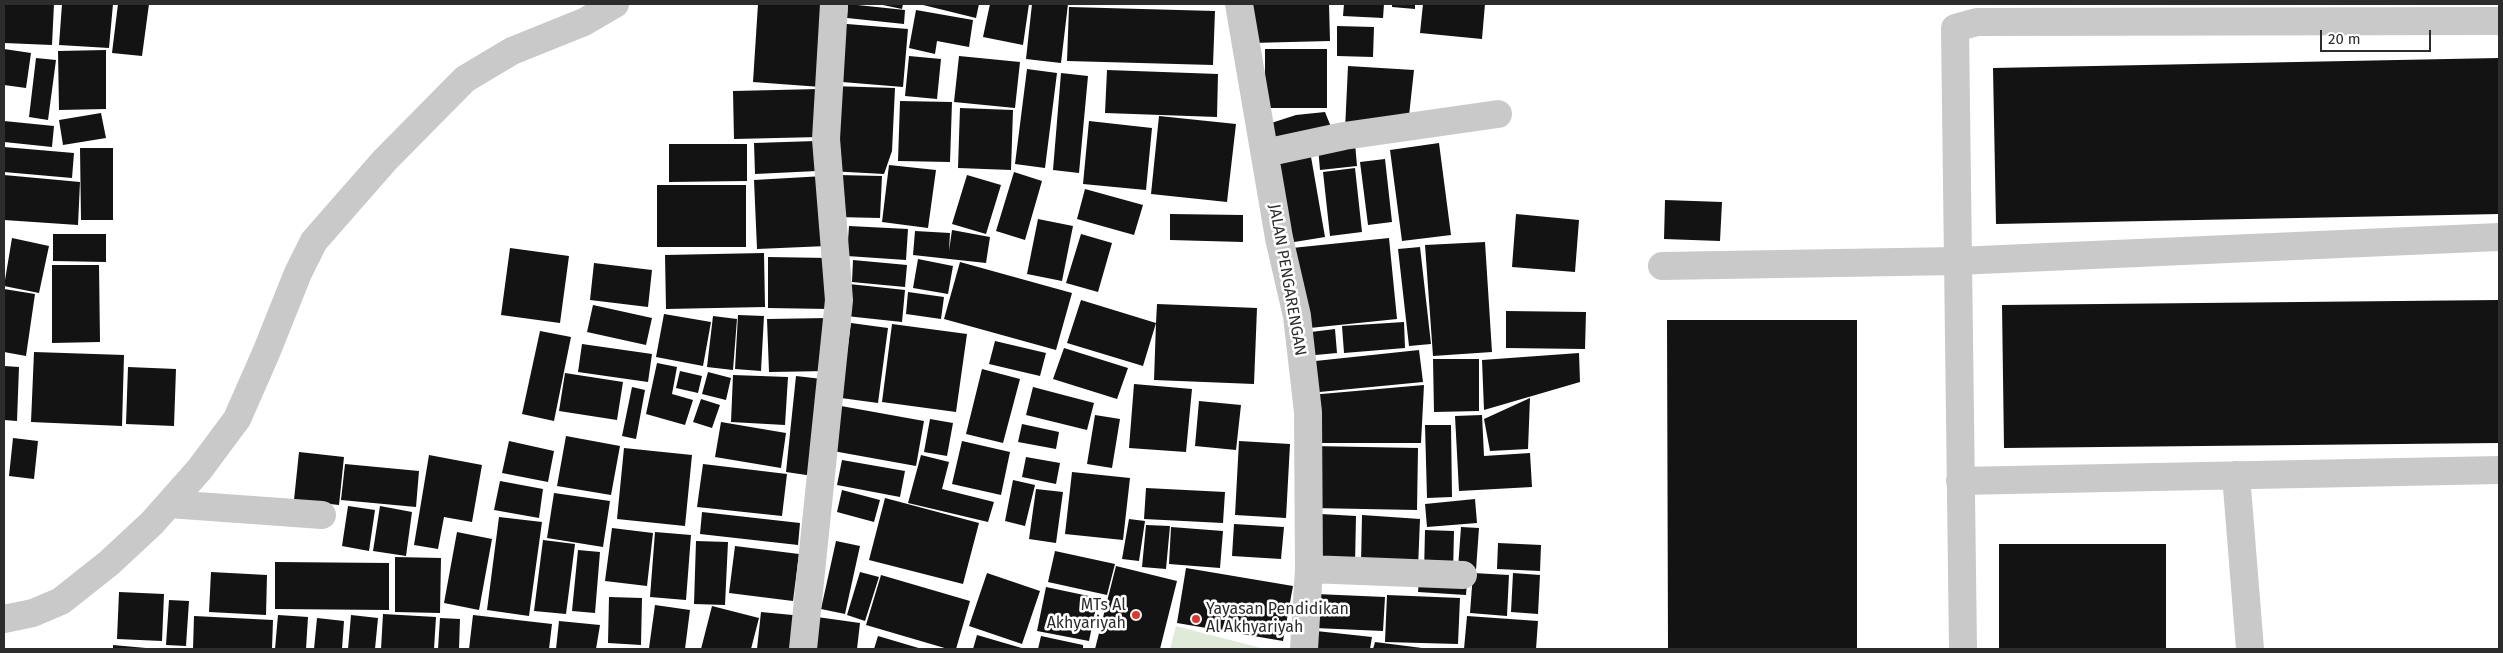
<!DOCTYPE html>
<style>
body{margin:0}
#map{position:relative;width:2503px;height:653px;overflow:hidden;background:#fff;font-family:"Fira Sans",sans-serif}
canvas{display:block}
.frame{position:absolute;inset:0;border:5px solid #2c2c2c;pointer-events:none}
.scale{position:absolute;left:2320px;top:30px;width:111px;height:22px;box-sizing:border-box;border:2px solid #2c2c2c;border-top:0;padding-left:6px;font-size:15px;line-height:18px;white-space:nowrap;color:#2c2c2c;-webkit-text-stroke:4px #fff;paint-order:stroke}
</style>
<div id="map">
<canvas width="2503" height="653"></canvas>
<div class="frame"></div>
<div class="scale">20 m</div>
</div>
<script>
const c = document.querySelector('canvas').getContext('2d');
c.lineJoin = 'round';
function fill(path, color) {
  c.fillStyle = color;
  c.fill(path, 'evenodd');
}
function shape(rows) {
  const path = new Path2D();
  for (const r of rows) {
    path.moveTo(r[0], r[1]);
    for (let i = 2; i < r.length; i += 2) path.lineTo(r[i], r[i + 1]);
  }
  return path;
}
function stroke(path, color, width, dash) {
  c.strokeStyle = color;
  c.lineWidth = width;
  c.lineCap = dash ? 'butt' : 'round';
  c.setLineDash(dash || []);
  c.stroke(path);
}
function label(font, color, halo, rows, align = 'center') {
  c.font = font + ' "Fira Sans",sans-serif';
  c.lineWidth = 5;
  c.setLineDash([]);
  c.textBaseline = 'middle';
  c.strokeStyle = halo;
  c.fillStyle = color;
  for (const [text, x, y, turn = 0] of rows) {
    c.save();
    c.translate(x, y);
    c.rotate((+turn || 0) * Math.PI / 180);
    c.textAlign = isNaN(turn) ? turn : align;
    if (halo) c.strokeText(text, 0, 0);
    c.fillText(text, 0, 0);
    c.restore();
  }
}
fill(shape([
 [1176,626,1261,648,1170,649]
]), '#e0ead8');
fill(shape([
 [4,4,54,4,52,45,4,43],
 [62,4,113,4,109,48,59,45],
 [118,4,149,4,142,56,112,53],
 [758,4,826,4,821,87,753,82],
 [848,4,905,10,904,24,847,18],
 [878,4,903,4,902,9],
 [919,4,979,4,976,18],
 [990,4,1029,4,1023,45,983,37],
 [1032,4,1068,4,1061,63,1026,59],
 [1250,4,1329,4,1330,41,1251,43],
 [1344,4,1384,4,1383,18,1343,16],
 [1392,4,1415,4,1415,9,1392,7],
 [1423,4,1485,4,1482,39,1420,33],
 [1069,7,1215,11,1213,65,1067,61],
 [916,10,973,20,969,47,937,41,935,54,909,48],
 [835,23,908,29,903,87,830,81],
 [1337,26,1374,27,1373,57,1337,56],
 [4,49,31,53,26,88,4,85],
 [1265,49,1327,49,1327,108,1265,108],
 [106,50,106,109,59,110,58,51],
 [909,56,941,59,937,99,905,96],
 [959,56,1020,62,1015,108,954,102],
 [36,58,56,60,48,120,29,117],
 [2499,58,2499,214,1996,224,1993,68],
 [1348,66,1414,70,1408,125,1345,130],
 [1027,69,1057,73,1045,168,1015,164],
 [1107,70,1218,74,1217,117,1105,113],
 [1061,73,1088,76,1079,173,1053,170],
 [832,86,895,88,892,151,884,174,829,171],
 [819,89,820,137,734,139,733,91],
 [900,101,952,102,950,162,898,161],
 [960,108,1013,110,1011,170,958,168],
 [1325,112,1333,132,1271,150,1262,126,1296,115],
 [101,113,106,138,63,145,59,120],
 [1159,116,1236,124,1227,202,1151,194],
 [4,121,54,126,52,147,4,142],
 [1089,121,1152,128,1146,190,1083,184],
 [816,141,817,171,755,174,754,143],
 [1355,143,1357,166,1320,170,1318,147],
 [1439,143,1451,235,1402,241,1390,150],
 [669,144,747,144,747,181,669,182],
 [4,147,74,153,72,178,4,172],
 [80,148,113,148,113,220,81,220],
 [1310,151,1325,237,1282,244,1268,158],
 [1385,159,1392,222,1368,225,1360,162],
 [889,165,936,170,928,228,882,222],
 [1355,168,1362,232,1330,236,1323,172],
 [1014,172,1042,181,1025,240,996,231],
 [4,175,80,182,78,225,4,220],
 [838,175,882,176,880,218,836,217],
 [967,175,1001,185,986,234,952,224],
 [824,176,827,246,757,249,754,180],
 [657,185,746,185,746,247,657,247],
 [1085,189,1143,205,1134,235,1077,219],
 [1665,200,1722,202,1720,241,1664,239],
 [1170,214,1243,215,1243,242,1170,240],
 [1516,214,1579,220,1575,272,1512,267],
 [1038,219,1073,226,1062,281,1027,274],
 [849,226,908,229,906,260,847,256],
 [952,230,990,237,986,263,913,255,915,231,950,233,949,251],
 [53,234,106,234,106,262,53,261],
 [1081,234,1112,243,1098,292,1066,283],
 [12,238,49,246,39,293,4,286],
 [1389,238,1397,319,1300,329,1292,248],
 [1485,242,1492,352,1433,356,1425,245],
 [1420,247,1431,344,1409,346,1398,249],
 [510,248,569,256,560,323,501,315],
 [764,253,765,307,666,309,665,255],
 [768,257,829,258,829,309,768,308],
 [918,259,953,266,948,294,913,288],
 [853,260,907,265,905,287,852,282],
 [960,262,1072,293,1056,350,944,319],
 [594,263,652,270,648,307,590,300],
 [52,265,99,265,100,342,52,343],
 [849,284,905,290,902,322,846,316],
 [4,289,35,294,26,356,4,352],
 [908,292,944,297,941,319,906,314],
 [1081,300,1156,323,1157,304,1257,308,1254,384,1154,380,1156,323,1143,366,1067,343],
 [2499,300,2499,443,2004,448,2002,305],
 [593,305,652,318,646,345,587,332],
 [1506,311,1586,312,1585,349,1506,348],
 [664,314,711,322,703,366,656,357],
 [738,315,764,316,761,371,735,369],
 [713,316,737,319,733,370,707,367],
 [828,318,829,371,769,372,767,319],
 [1667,320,1857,320,1857,649,1668,649],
 [1404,322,1405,348,1344,353,1342,326],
 [851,323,888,328,878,403,841,398],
 [892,324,967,334,956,412,882,402],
 [1335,329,1337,353,1305,356,1303,333],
 [540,331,571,337,554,421,522,414],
 [995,341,1046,353,1040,376,989,364],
 [582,344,652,354,648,382,578,372],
 [1064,348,1128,368,1117,399,1053,379],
 [1419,350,1423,382,1309,393,1306,362],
 [34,352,124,355,122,426,31,422],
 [1579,353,1580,382,1484,410,1482,360],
 [1433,359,1479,359,1479,411,1434,412],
 [657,363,677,367,672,394,693,400,685,425,646,414],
 [4,366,19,367,17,421,4,420],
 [128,367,176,369,174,426,126,424],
 [982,369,1020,379,1003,443,966,434],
 [680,371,702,376,698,393,676,388],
 [708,372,731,378,726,400,702,394],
 [565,373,623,382,617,420,559,411],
 [733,375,788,377,785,425,731,422],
 [796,376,831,380,820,477,786,472],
 [1134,384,1192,389,1186,452,1129,448],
 [1424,385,1421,443,1311,443,1310,395],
 [632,387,645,390,636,439,622,436],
 [1033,387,1094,403,1087,430,1026,415],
 [1530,398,1528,449,1490,451,1484,419],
 [701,399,720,405,712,428,693,422],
 [1199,401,1241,405,1236,450,1195,446],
 [841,406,924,421,916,466,833,451],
 [1095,415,1120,419,1112,468,1087,464],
 [1482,415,1484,456,1530,453,1532,487,1459,491,1455,416],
 [930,419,953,423,947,456,924,452],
 [721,422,786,433,781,468,715,457],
 [1022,424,1059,432,1056,449,1018,442],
 [1425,425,1451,425,1452,497,1427,498],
 [566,436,620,446,611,495,557,486],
 [13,438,38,441,34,479,9,476],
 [509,441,554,451,548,482,502,473],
 [962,441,1010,452,1001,495,952,484],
 [1239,441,1290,444,1286,518,1235,515],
 [1312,446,1418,448,1417,510,1311,508],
 [624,448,692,455,685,526,617,519],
 [299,452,344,457,339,505,294,500],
 [429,455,482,465,472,522,444,517,438,549,414,545],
 [921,455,949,462,942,489,994,502,988,522,908,503],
 [1026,457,1060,463,1056,484,1022,477],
 [842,460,905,471,900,497,837,485],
 [345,464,419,471,416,507,341,500],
 [703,464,787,474,782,516,697,507],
 [1072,472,1130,478,1123,540,1065,534],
 [1013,480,1035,485,1025,526,1005,521],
 [500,481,543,489,539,518,494,510],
 [1146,488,1225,492,1223,523,1144,519],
 [1036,489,1063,492,1056,543,1029,539],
 [842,490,880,500,874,522,837,512],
 [554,493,610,501,603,547,547,538],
 [885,498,979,523,963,584,869,560],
 [1475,499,1477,523,1427,527,1425,504],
 [348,506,375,510,369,551,342,546],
 [380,506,412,512,406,556,373,551],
 [702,512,800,523,798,545,700,534],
 [1321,514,1356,516,1355,565,1319,564],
 [1362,515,1420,519,1418,568,1361,564],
 [499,517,542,522,529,616,487,610],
 [1129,519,1145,521,1139,561,1122,559],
 [1234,524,1284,527,1281,559,1232,556],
 [1146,525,1170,526,1166,569,1142,567],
 [1171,527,1223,531,1220,568,1169,564],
 [1461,527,1479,528,1476,570,1458,568],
 [612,528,653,533,647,586,605,581],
 [1425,530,1454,531,1453,574,1424,573],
 [457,532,492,539,479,610,444,603],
 [655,532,691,535,686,600,650,597],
 [543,540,575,544,566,614,534,611],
 [696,541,728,542,725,605,694,604],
 [836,541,860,546,845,614,821,609],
 [1498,543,1541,545,1540,571,1497,569],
 [1999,544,2166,544,2166,649,1999,649],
 [735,546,799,554,793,601,729,593],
 [578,550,600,552,595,613,572,611],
 [1055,551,1115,564,1107,595,1048,582],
 [395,557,441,558,440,613,395,612],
 [275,562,389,563,389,610,275,609],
 [1116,566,1177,581,1160,649,1095,649],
 [1186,568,1293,586,1283,641,1177,623],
 [211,572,267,575,266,615,209,612],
 [860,572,879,577,865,621,847,615],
 [987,573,1040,591,1022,644,969,626],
 [1473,573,1509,575,1507,616,1470,613],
 [1513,573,1540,575,1538,614,1511,612],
 [881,575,970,601,956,649,948,649,866,625],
 [1419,579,1467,582,1466,595,1418,592],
 [1046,587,1098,598,1089,641,1037,631],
 [119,592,164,594,162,641,117,639],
 [1316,594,1385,597,1383,631,1315,628],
 [1387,595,1460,598,1458,644,1385,642],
 [609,597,642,598,641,645,608,643],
 [169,600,189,601,186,646,166,645],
 [655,605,690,610,685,649,649,648],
 [712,606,759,618,751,649,701,649],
 [761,612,803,616,800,649,757,649],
 [383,614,436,617,434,649,381,649],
 [278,615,308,617,306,649,275,649],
 [351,615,378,618,375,649,348,649],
 [473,615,552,624,549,649,469,649],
 [194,616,273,620,272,649,193,649],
 [1467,616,1538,621,1536,649,1464,649],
 [817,617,860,623,857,649,813,649],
 [317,618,344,621,342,649,314,649],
 [440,618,460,619,459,649,438,649],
 [559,621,600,625,596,649,556,649],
 [1307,630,1372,637,1370,649,1305,649],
 [977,635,1025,649,973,649],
 [878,636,922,649,874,649],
 [1041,636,1083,645,1083,649,1038,649],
 [1375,642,1422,648,1422,649,1373,649],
 [113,645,146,648,146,649,113,649]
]), '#131313');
stroke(shape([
 [1239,4,1279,238,1297,316,1308,412,1309,569,1304,649],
 [1265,153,1344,136,1498,114],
 [1662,266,1957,261,2499,237],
 [2236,475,2250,649],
 [1960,481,2499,470],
 [169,504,322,515],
 [1309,569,1463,575],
 [4,619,33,613,61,601,109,563,152,523,199,470,237,419,266,353,298,273,314,241,385,160,465,79,512,51,584,22,615,4],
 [803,649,839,300,826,139,834,4],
 [1963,649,1955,28,1977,22,2499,21]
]), '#c9c9c9', 28);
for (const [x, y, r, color] of [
 [1136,615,5,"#e4352d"],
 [1196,619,5,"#e4352d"]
]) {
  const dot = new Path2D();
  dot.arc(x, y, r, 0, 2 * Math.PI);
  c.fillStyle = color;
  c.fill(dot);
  stroke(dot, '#fff', 2);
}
label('16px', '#2c2c2c', '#fff', [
 ["JALAN PENGARENGAN",1287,280,80]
]);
label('16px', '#2c2c2c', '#fff', [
 ["MTs Al",1126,606],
 ["Akhyariyah",1126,624],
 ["Yayasan Pendidikan",1206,610,"left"],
 ["Al Akhyariyah",1206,628,"left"]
], 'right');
</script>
